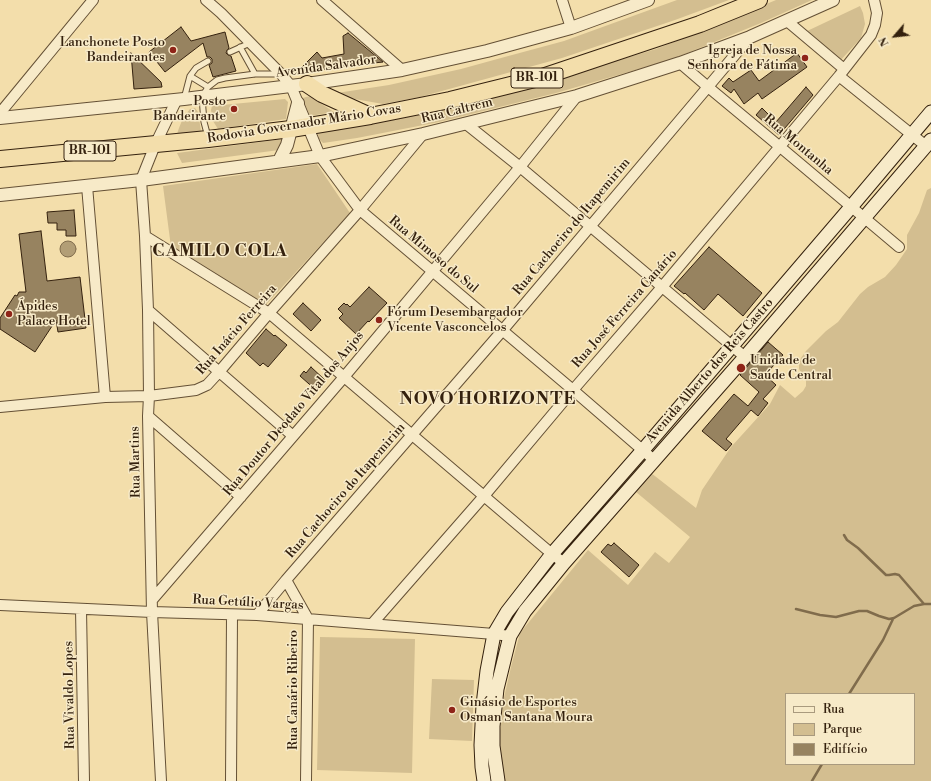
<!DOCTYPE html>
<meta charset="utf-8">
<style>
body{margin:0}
#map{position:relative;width:931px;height:781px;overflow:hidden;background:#f3deab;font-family:"Libre Bodoni",serif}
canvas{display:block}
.legend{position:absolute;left:785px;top:693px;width:130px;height:72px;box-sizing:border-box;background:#f7eac8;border:1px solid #a99a7e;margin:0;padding:5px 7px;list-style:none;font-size:12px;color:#34210e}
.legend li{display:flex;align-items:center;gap:8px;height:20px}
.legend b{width:20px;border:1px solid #a99a7e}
.north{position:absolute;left:875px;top:16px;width:40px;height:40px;-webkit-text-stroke:3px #f7eac8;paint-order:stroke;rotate:242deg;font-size:11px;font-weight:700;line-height:16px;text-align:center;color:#34210e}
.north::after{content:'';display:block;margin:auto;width:14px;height:18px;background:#34210e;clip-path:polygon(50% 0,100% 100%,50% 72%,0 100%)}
</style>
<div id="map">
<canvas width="931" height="781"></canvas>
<ul class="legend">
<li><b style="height:5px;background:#f7eac8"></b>Rua</li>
<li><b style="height:11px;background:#d3be90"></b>Parque</li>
<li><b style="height:11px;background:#978360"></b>Edifício</li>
</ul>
<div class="north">N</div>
</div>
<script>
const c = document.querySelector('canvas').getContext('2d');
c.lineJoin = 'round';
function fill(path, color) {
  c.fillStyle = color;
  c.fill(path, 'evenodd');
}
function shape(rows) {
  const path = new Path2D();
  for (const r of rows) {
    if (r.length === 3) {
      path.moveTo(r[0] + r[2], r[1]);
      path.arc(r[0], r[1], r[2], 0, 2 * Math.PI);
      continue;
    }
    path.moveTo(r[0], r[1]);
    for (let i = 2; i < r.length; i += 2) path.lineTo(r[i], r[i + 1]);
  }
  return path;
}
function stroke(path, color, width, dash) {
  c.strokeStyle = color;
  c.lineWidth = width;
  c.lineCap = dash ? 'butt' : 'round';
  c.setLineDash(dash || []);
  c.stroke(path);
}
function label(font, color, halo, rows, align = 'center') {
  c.font = font + ' "Libre Bodoni",serif';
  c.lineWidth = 3;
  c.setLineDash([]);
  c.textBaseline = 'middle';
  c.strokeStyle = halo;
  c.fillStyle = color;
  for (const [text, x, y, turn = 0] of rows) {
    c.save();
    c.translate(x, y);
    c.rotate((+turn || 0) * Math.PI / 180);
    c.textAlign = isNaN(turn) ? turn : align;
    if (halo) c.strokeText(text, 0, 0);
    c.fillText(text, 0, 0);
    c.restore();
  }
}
fill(shape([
 [677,0,729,0,675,20,562,58,420,97,383,104,349,98,337,93,389,85,461,69,501,58,564,41],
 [776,0,812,0,761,23,670,60,556,93,439,122,357,138,323,143,319,139,318,134,319,131,553,80,656,49,714,26],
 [860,6,863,13,865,24,861,38,839,62,805,32],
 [311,96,320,103,334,112,310,116,303,100,303,98,306,97],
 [285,99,288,102,286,119,218,129,213,121,211,110,212,106],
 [195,108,198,112,201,131,198,133,179,135,177,134,179,128,183,118,190,109],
 [283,139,284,141,279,150,182,163,177,153],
 [317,164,350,213,264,307,171,247,163,186],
 [931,188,931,781,502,781,501,774,499,741,503,702,511,667,520,633,588,550,628,585,655,552,669,563,690,537,636,492,651,473,696,508,702,490,731,447,770,404,780,385,795,398,803,391,806,386,806,381,799,369,799,365,801,358,806,351,826,331,838,322,860,294,868,287,885,277,896,265,907,249,907,235,919,213,927,190],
 [786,694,914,694,914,764,786,764],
 [320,637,415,639,412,773,317,770],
 [432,679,474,680,472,741,429,739]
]), '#d3be90');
const water = shape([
 [68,249,8]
]);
fill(water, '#b29e76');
stroke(water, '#806c4c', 1);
stroke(shape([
 [844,535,847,540,858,548,886,575,889,575,895,574,899,575,924,604],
 [796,609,820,615,836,617,859,611,867,611,879,616,889,619,894,618,914,606,924,604,931,604],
 [849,694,883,640,893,619],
 [812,781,822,764]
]), '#806c4c', 2.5);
const building = shape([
 [181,27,191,41,225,32,229,48,227,50,226,53,228,55,231,56,236,71,213,77,209,65,212,63,212,59,210,57,207,57,203,43,165,72,149,52,181,27],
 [348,33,383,62,346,66,295,74,317,52,322,58,344,54,343,36,348,33],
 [131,53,161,82,162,87,134,89,131,53],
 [797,53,807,67,762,99,758,93,744,104,734,89,731,93,722,86,729,78,733,82,751,70,759,81,797,53],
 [806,87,813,95,779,135,756,115,762,108,776,122,806,87],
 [74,210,76,236,66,236,66,230,57,230,57,223,48,223,47,212,74,210],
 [41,231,47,281,80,277,86,328,58,332,56,320,35,352,0,329,0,318,15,295,17,296,19,292,26,292,19,234,41,231],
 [709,247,762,293,743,316,718,294,704,310,685,293,684,294,674,286,709,247],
 [369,287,387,303,369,322,368,321,356,334,339,318,343,314,338,309,344,303,346,305,347,304,350,307,369,287],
 [303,303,321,320,311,331,293,314,303,303],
 [266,329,274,336,275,335,287,345,268,367,263,363,260,366,246,353,266,329],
 [768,342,783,355,765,375,776,385,763,399,768,403,758,416,751,410,726,439,732,444,726,451,702,431,734,394,748,406,759,392,740,375,768,342],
 [311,367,326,381,317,391,300,376,304,371,306,373,311,367],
 [614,543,639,565,629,577,601,552,608,544,611,546,614,543]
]);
fill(building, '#978360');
stroke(building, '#34210e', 1);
const service = shape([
 [240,47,255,74],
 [230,52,250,43],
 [190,76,208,87],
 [184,99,190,76,196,68,208,61],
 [208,137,204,122,202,97,208,87,217,80,225,78,255,74,280,74]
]);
const minor = shape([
 [206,0,221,13,281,74,291,86,320,156,360,210,573,390,654,460],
 [322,0,402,70],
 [562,0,571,28],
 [787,21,844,69],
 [680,63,708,87,779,146,899,247],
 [839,76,926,146],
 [0,113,93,0],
 [465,123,520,167,590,226,745,357],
 [87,186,105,397],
 [145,236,269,313,552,554,564,563],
 [148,310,293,436],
 [0,407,105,397,149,396,196,390,207,385,219,372,269,313,360,210,423,134],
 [148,416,241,497],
 [286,580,308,619,306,781],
 [152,600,344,377,520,167,577,96],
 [0,605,152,612,257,615,494,634,510,636],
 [81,609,84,781],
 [257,615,286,580,502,331,750,37],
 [372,624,484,496,573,390,662,287,839,76,871,35,875,25,877,13,874,0],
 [161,781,152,612,148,416,149,396,148,310,145,236,141,180,155,145,177,99],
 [231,781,232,615]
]);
const tertiary = shape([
 [0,118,184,99,307,84,402,70,487,51,571,28,648,0],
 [279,161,287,145,298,103],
 [0,195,141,180,320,156,423,134,577,96,680,63,750,37,833,0]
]);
const secondary = shape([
 [484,781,482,767,481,745,483,705,487,671,494,634,507,612,552,554,643,450,851,207,931,112],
 [498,781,493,746,493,726,497,689,510,636,525,611,564,563,745,357,931,140]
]);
const trunk = shape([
 [307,84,322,94,370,116],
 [0,159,208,139,291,129,370,116,450,100,539,78,700,24,759,0]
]);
stroke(service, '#645035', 7);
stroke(minor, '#645035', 12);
stroke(tertiary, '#645035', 14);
stroke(secondary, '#34210e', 15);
stroke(trunk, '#34210e', 18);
stroke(service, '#f7eac8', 5);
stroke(minor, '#f7eac8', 10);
stroke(tertiary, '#f7eac8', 12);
stroke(secondary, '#f7eac8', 13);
stroke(trunk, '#f3deab', 16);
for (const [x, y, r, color] of [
 [173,50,4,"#8f2418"],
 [805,58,4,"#8f2418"],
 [234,109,4,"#8f2418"],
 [9,314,4,"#8f2418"],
 [379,320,4,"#8f2418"],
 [741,368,5,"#8f2418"],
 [452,710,4,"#8f2418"]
]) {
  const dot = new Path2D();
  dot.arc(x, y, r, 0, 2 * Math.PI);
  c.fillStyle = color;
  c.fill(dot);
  stroke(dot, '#f7eac8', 1.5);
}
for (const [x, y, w] of [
 [537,78,52],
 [90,151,52]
]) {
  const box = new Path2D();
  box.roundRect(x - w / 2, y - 10, w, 20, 3);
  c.fillStyle = '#f7eac8';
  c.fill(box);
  stroke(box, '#34210e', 1);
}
label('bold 12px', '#34210e', null, [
 ["BR-101",537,78],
 ["BR-101",90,151]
]);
label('13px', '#34210e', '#f7eac8', [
 ["Lanchonete Posto",165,43,"right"],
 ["Bandeirantes",165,58,"right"],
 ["Igreja de Nossa",797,51,"right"],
 ["Senhora de Fátima",797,66,"right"],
 ["Posto",226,102,"right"],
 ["Bandeirante",226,117,"right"],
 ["Ápides",17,307],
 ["Palace Hotel",17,322],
 ["Fórum Desembargador",387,313],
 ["Vicente Vasconcelos",387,328],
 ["Unidade de",750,361],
 ["Saúde Central",750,376],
 ["Ginásio de Esportes",460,703],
 ["Osman Santana Moura",460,718]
], 'left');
label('13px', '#34210e', '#f7eac8', [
 ["Avenida Salvador",326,67,-8],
 ["Rua Caltrem",457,111,-14],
 ["Rodovia Governador Mário Covas",304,124,-9],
 ["Rua Montanha",798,145,40],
 ["Rua Cachoeiro do Itapemirim",572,227,-50],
 ["Rua Mimoso do Sul",433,255,40],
 ["Rua José Ferreira Canário",625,309,-49],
 ["Rua Inácio Ferreira",237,330,-49],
 ["Avenida Alberto dos Reis Castro",710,371,-49],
 ["Rua Doutor Deodato Vital dos Anjos",294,414,-50],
 ["Rua Martins",136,462,-91],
 ["Rua Cachoeiro do Itapemirim",346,491,-49],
 ["Rua Getúlio Vargas",248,603,3],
 ["Rua Canário Ribeiro",294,690,-90],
 ["Rua Vivaldo Lopes",70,695,-91]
]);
c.letterSpacing = '1px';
label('bold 17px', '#34210e', '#f7eac8', [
 ["CAMILO COLA",220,252],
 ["NOVO HORIZONTE",488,400]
]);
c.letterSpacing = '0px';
</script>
